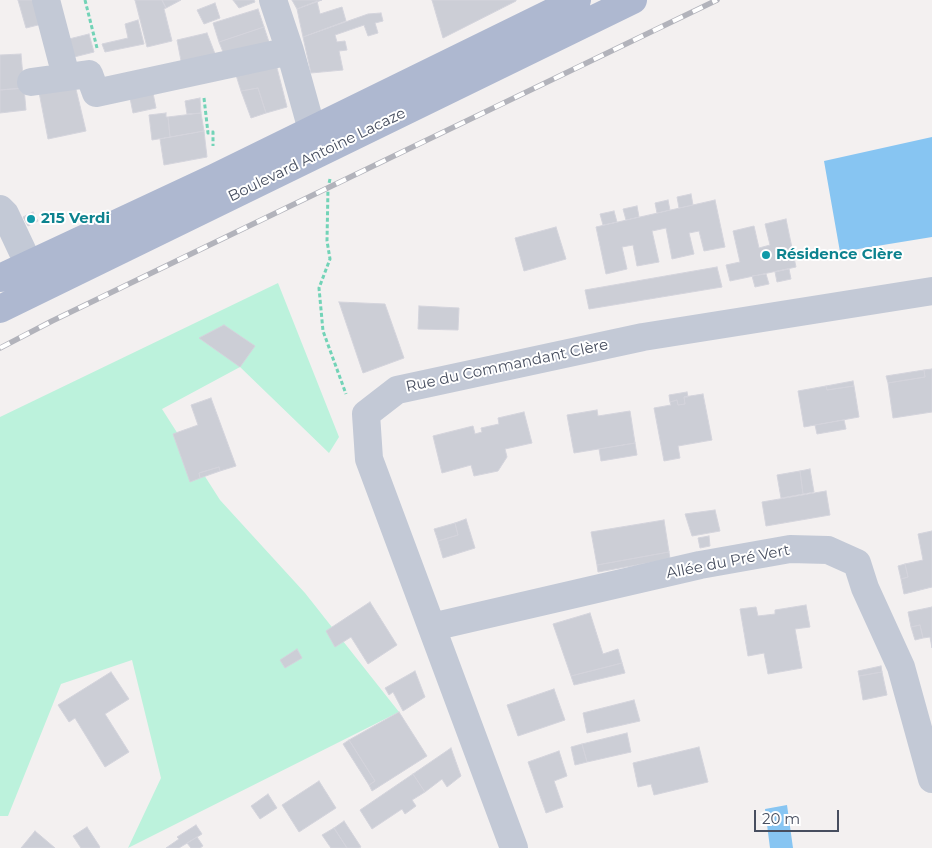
<!DOCTYPE html>
<meta charset="utf-8">
<style>
body{margin:0}
#map{position:relative;width:932px;height:848px;overflow:hidden;background:#f3f0f0;font-family:Montserrat,sans-serif}
canvas{display:block}
.scale{position:absolute;left:754px;top:810px;width:85px;height:22px;box-sizing:border-box;border:2px solid #474e5f;border-top:0;padding-left:6px;font-size:15px;line-height:18px;white-space:nowrap;color:#474e5f;-webkit-text-stroke:4px #fff;paint-order:stroke}
</style>
<div id="map">
<canvas width="932" height="848"></canvas>
<div class="scale">20 m</div>
</div>
<script>
const c = document.querySelector('canvas').getContext('2d');
c.lineJoin = 'round';
function fill(path, color) {
  c.fillStyle = color;
  c.fill(path, 'evenodd');
}
function shape(rows) {
  const path = new Path2D();
  for (const r of rows) {
    path.moveTo(r[0], r[1]);
    for (let i = 2; i < r.length; i += 2) path.lineTo(r[i], r[i + 1]);
  }
  return path;
}
function stroke(path, color, width, dash) {
  c.strokeStyle = color;
  c.lineWidth = width;
  c.lineCap = dash ? 'butt' : 'round';
  c.setLineDash(dash || []);
  c.stroke(path);
}
function label(font, color, halo, rows, align = 'center') {
  c.font = font + ' Montserrat,sans-serif';
  c.lineWidth = 4;
  c.setLineDash([]);
  c.textBaseline = 'middle';
  c.strokeStyle = halo;
  c.fillStyle = color;
  for (const [text, x, y, turn = 0] of rows) {
    c.save();
    c.translate(x, y);
    c.rotate((+turn || 0) * Math.PI / 180);
    c.textAlign = isNaN(turn) ? turn : align;
    if (halo) c.strokeText(text, 0, 0);
    c.fillText(text, 0, 0);
    c.restore();
  }
}
fill(shape([
 [278,283,339,437,329,453,240,367,162,409,220,500,305,593,399,712,128,848,161,778,132,660,61,684,8,816,0,816,0,417]
]), '#bcf2dc');
fill(shape([
 [932,137,932,237,840,252,824,161],
 [787,805,793,848,770,848,765,809]
]), '#87c5f2');
const building = shape([
 [18,0,40,0,46,23,26,28,18,0],
 [135,0,162,0,166,8,164,9,172,41,147,47,135,0],
 [162,0,181,0,166,8,162,0],
 [233,0,254,0,255,2,239,8,233,0],
 [292,0,322,0,297,9,292,0],
 [432,0,516,0,516,1,443,38,432,0],
 [317,1,320,14,342,7,346,21,303,37,297,9,317,1],
 [215,3,220,18,204,24,197,10,215,3],
 [258,9,264,27,219,42,213,23,258,9],
 [381,13,383,21,375,23,378,33,368,36,364,25,335,35,337,42,345,41,347,50,339,51,343,70,311,73,303,37,368,14,381,13],
 [138,20,144,44,105,52,102,44,128,38,125,24,138,20],
 [264,27,271,48,225,57,219,42,264,27],
 [207,33,217,59,182,66,177,40,207,33],
 [89,34,94,52,70,58,65,40,89,34],
 [21,54,24,88,0,90,0,55,21,54],
 [276,64,287,107,266,113,258,88,241,91,235,72,276,64],
 [75,85,86,131,48,139,39,92,75,85],
 [24,88,26,110,0,113,0,90,24,88],
 [258,88,266,113,251,118,241,91,258,88],
 [153,93,156,108,133,113,130,98,153,93],
 [200,98,201,113,187,114,185,101,200,98],
 [166,113,166,117,168,117,170,137,152,140,149,115,166,113],
 [201,113,204,131,170,137,168,117,201,113],
 [204,131,207,157,164,165,160,139,204,131],
 [691,194,693,205,679,208,677,197,691,194],
 [668,200,670,210,657,213,655,203,668,200],
 [715,200,725,247,704,251,699,231,689,233,694,254,672,259,666,228,652,231,659,262,637,266,633,245,622,247,627,269,606,274,596,227,715,200],
 [637,206,639,217,626,220,623,209,637,206],
 [614,211,617,222,603,225,600,214,614,211],
 [33,212,38,221,28,226,23,217,33,212],
 [786,219,796,267,730,281,726,265,740,262,733,231,754,226,759,248,770,245,765,224,786,219],
 [556,227,566,259,524,271,515,238,556,227],
 [717,267,722,287,589,309,585,290,717,267],
 [789,269,791,279,777,282,775,272,789,269],
 [766,274,769,284,755,287,752,276,766,274],
 [339,302,385,304,404,358,363,373,339,302],
 [419,306,459,308,458,330,418,329,419,306],
 [224,325,255,346,240,367,199,338,224,325],
 [932,369,932,412,893,418,888,383,925,377,924,370,932,369],
 [924,370,925,377,888,383,886,376,924,370],
 [853,381,854,386,827,390,826,386,853,381],
 [826,386,827,390,854,386,859,417,804,427,798,391,826,386],
 [687,392,688,397,684,397,685,404,678,405,677,400,670,402,669,395,687,392],
 [703,394,712,440,678,446,680,458,664,461,654,408,671,405,670,402,677,400,678,405,685,404,684,397,703,394],
 [211,398,236,466,220,471,219,467,199,473,200,478,190,482,173,434,198,425,191,405,211,398],
 [597,410,598,416,630,411,635,443,574,453,567,415,597,410],
 [524,412,532,443,505,449,507,457,498,471,474,476,471,465,442,473,433,436,473,426,475,434,482,432,481,428,499,424,498,418,524,412],
 [844,420,846,429,817,434,815,425,844,420],
 [635,443,637,455,601,461,599,449,635,443],
 [219,467,220,471,200,478,199,473,219,467],
 [810,469,814,492,803,494,800,471,810,469],
 [800,471,803,494,781,498,777,475,800,471],
 [826,491,830,515,766,526,762,502,826,491],
 [715,510,720,531,692,536,685,514,715,510],
 [466,519,475,548,443,558,438,541,458,535,455,523,466,519],
 [664,520,669,552,597,565,591,532,664,520],
 [455,523,458,535,438,541,434,529,455,523],
 [932,531,932,587,904,594,901,579,908,577,905,564,923,560,918,534,932,531],
 [709,536,710,546,700,548,698,538,709,536],
 [669,552,670,559,598,572,597,565,669,552],
 [905,564,908,577,901,579,898,566,905,564],
 [370,602,397,645,368,664,351,637,335,647,326,631,370,602],
 [806,605,810,627,795,629,802,668,768,674,764,653,748,656,740,609,756,607,758,616,775,614,775,610,806,605],
 [932,607,932,648,930,637,923,638,920,625,911,627,908,612,932,607],
 [590,613,603,654,618,649,622,663,571,676,553,624,590,613],
 [920,625,923,638,915,640,911,627,920,625],
 [297,649,302,658,285,668,280,660,297,649],
 [622,663,625,673,574,685,571,676,622,663],
 [881,666,882,672,859,676,858,671,881,666],
 [415,671,425,697,403,711,393,692,389,695,385,688,415,671],
 [111,672,129,699,105,714,129,752,105,767,75,718,69,722,58,705,111,672],
 [882,672,887,695,863,700,859,676,882,672],
 [554,689,565,720,518,736,507,705,554,689],
 [634,700,640,721,587,733,583,713,634,700],
 [399,712,427,756,372,791,369,785,375,781,349,740,399,712],
 [627,733,631,752,587,762,582,744,627,733],
 [349,740,375,781,369,785,343,744,349,740],
 [582,744,587,762,575,765,571,747,582,744],
 [699,747,708,782,654,795,651,784,638,787,633,763,699,747],
 [451,748,461,776,447,787,442,779,425,792,413,774,451,748],
 [559,751,567,776,554,781,563,807,546,813,528,762,559,751],
 [413,774,425,792,412,800,416,806,405,814,402,809,372,829,360,810,413,774],
 [319,781,336,808,299,832,282,805,319,781],
 [268,794,277,808,260,819,251,806,268,794],
 [344,821,361,847,359,848,347,848,334,828,344,821],
 [196,825,202,834,179,848,166,848,179,839,177,837,196,825],
 [87,827,100,847,99,848,81,848,73,836,87,827],
 [334,828,347,848,331,848,322,835,334,828],
 [35,831,55,848,21,848,35,831],
 [197,837,203,846,200,848,191,848,187,843,197,837]
]);
fill(building, '#ccced6');
stroke(building, '#d4d4dc', 1);
stroke(shape([
 [85,0,97,48],
 [204,98,208,133,213,132,213,146],
 [330,179,328,188,327,241,330,259,319,288,323,331,346,394]
]), '#72d3b7', 3, [4, 2.5]);
stroke(shape([
 [46,0,66,76],
 [273,0,290,51,312,130,321,151],
 [31,82,89,74,96,93,290,51],
 [0,209,5,214,29,265],
 [432,627,700,565,790,549,828,550,857,563,865,588,901,667,932,779],
 [514,848,369,459,366,414,397,390,643,337,932,291]
]), '#c3c9d6', 28);
stroke(shape([
 [0,278,214,178,577,0],
 [0,309,633,0]
]), '#aeb8d0', 28);
const rail = shape([
 [0,348,52,321,717,0]
]);
stroke(rail, '#b2b3bb', 5.5);
stroke(rail, '#fff', 4, [11]);
for (const [x, y, r, color] of [
 [31,219,5,"#0f9aa8"],
 [766,255,5,"#0f9aa8"]
]) {
  const dot = new Path2D();
  dot.arc(x, y, r, 0, 2 * Math.PI);
  c.fillStyle = color;
  c.fill(dot);
  stroke(dot, '#fff', 2);
}
label('15px', '#474e5f', '#fff', [
 ["Boulevard Antoine Lacaze",317,155,-26],
 ["Rue du Commandant Clère",507,366,-12],
 ["Allée du Pré Vert",728,562,-11]
]);
label('bold 15px', '#0d838f', '#fff', [
 ["215 Verdi",41,219],
 ["Résidence Clère",776,255]
], 'left');
</script>
